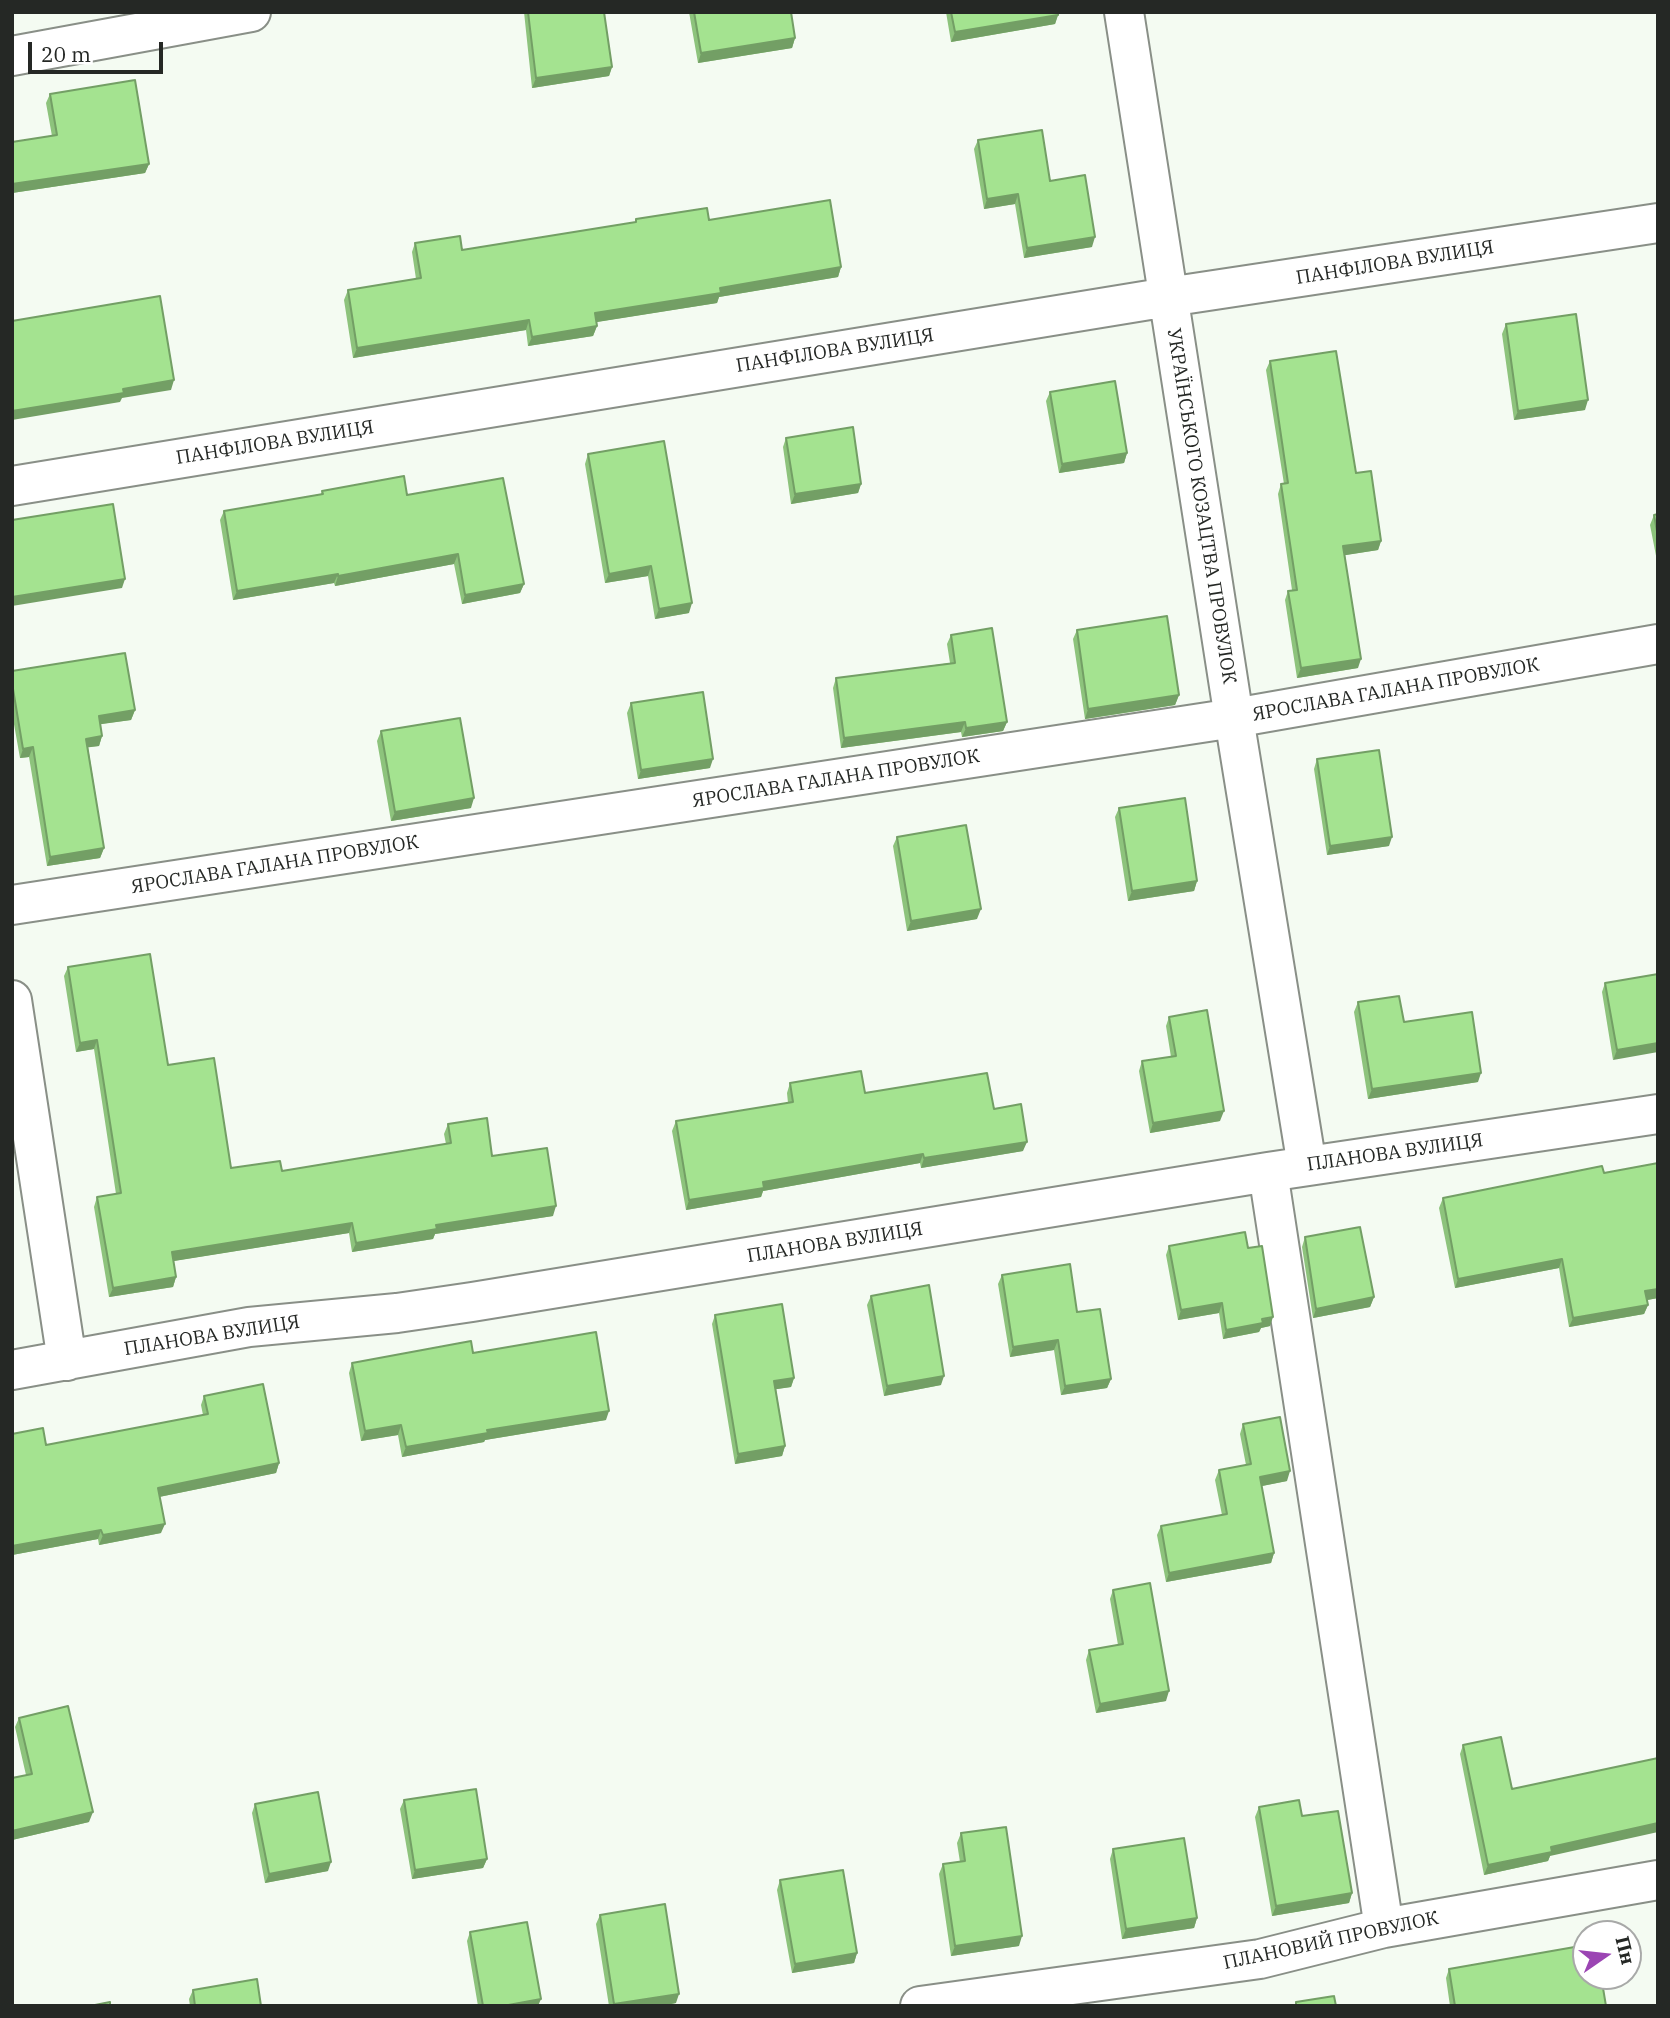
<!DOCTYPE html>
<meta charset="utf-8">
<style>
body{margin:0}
#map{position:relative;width:1670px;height:2018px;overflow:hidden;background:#f4fbf2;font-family:"IBM Plex Serif",serif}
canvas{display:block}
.frame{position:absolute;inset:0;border:14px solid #252825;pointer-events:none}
.north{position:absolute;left:1572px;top:1920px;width:70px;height:70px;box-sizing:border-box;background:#fff;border:2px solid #a8a9a8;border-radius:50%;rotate:76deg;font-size:19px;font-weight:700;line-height:28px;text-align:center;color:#252825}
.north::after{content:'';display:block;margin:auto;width:24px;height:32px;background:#9b45b3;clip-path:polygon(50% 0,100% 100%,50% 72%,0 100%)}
.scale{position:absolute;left:28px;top:42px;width:135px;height:32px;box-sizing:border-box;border:4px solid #252825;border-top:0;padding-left:9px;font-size:21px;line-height:24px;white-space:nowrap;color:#252825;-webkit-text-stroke:5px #fff;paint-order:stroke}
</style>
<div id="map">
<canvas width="1670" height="2018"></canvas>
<div class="frame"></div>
<div class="north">Пн</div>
<div class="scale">20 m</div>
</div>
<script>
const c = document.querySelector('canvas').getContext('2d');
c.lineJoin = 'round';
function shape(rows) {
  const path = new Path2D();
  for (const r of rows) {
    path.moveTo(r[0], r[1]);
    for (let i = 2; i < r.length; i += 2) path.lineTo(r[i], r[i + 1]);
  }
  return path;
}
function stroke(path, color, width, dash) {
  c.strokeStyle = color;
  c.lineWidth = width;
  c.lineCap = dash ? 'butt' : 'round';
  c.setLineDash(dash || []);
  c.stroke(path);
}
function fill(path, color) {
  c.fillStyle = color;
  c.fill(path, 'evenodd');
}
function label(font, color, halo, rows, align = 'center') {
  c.font = font + ' "IBM Plex Serif",serif';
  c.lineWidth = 5;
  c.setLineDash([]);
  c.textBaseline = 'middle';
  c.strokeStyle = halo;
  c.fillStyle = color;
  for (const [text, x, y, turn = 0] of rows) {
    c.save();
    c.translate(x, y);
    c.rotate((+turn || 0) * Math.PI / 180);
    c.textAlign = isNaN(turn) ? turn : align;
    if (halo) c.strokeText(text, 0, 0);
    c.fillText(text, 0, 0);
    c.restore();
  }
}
const street = shape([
 [1124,12,1234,718,1307,1166],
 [12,56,251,12],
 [12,486,1168,297,1658,223],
 [12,905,1234,718,1658,644],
 [12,1000,67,1361],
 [1268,1172,1384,1928],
 [12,1370,249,1327,397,1313,472,1302,1268,1172,1658,1114],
 [920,2006,1260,1959,1384,1928,1658,1880]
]);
stroke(street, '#898f87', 42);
stroke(street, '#fff', 38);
fill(shape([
 [524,12,604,12,612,67,609,76,532,88],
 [689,12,791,12,795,38,792,48,698,63],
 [946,12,1058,12,1058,15,1055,24,951,42],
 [50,94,149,164,145,173,12,193,12,142,52,136,46,103],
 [978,140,1050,181,1092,247,1024,258,1015,204,984,209,974,149],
 [636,219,709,220,841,267,838,277,719,297,717,303,596,322,597,326,593,336,528,346,526,330,353,358,344,300,348,290,416,279,412,252,415,243,462,250,635,222],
 [1506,324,1585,410,1514,420,1502,334],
 [1270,361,1356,473,1381,541,1378,550,1345,555,1358,668,1297,678,1285,600,1288,591,1292,590,1278,494,1281,484,1284,484,1266,370],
 [1050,392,1127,453,1124,463,1059,473,1046,401],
 [786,438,861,484,858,493,791,504,783,447],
 [588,454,689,613,655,619,648,576,605,583,585,464],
 [322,491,407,495,524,584,520,593,462,604,454,564,335,586,334,583,233,600,220,520,224,511,321,494],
 [1658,514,1658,566,1650,525,1654,515],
 [1077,630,1179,695,1175,705,1085,719,1073,639],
 [951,635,1007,722,1003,731,962,737,961,732,841,748,833,688,836,678,950,663,947,644],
 [12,671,135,710,131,720,100,724,102,736,99,746,88,747,104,848,100,858,47,866,29,757,20,758,12,713],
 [631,703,710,768,638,779,627,713],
 [381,731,471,808,391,821,377,741],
 [1317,759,1389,846,1327,855,1314,769],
 [1119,808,1197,881,1194,891,1128,901,1115,817],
 [897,837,977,919,907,931,893,846],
 [68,967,168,1065,231,1168,282,1171,446,1144,444,1134,448,1124,492,1156,553,1216,435,1234,433,1239,352,1252,349,1233,173,1261,176,1277,173,1287,109,1297,94,1207,97,1197,116,1194,94,1049,76,1052,64,976],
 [1658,974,1613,1060,1602,992,1605,983],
 [1358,1002,1404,1022,1478,1082,1368,1099,1354,1012],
 [1169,1017,1220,1121,1150,1133,1139,1071,1142,1061,1171,1057,1166,1026],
 [790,1083,865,1093,994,1109,1023,1151,921,1168,920,1163,763,1191,761,1197,686,1210,672,1131,676,1121,788,1103,787,1093],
 [1604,1173,1658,1298,1647,1300,1648,1305,1644,1314,1569,1327,1559,1268,1455,1288,1439,1208,1443,1198],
 [1305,1237,1374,1297,1370,1307,1313,1318,1302,1247],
 [1169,1246,1248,1248,1270,1326,1261,1328,1259,1332,1223,1339,1219,1313,1178,1320,1166,1255],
 [1002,1275,1111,1379,1107,1388,1061,1395,1054,1350,1010,1357,998,1284],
 [871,1296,941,1385,884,1396,867,1305],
 [715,1315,794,1378,791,1387,776,1389,785,1446,782,1456,735,1464,712,1324],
 [473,1353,606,1420,485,1440,484,1442,402,1457,398,1435,361,1441,349,1373,352,1363],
 [204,1396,279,1463,276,1473,159,1497,161,1533,99,1545,98,1539,12,1555,46,1445,203,1415,201,1405],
 [1243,1424,1287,1481,1262,1486,1274,1553,1271,1563,1166,1582,1157,1535,1161,1526,1222,1515,1215,1480,1219,1470,1246,1465,1240,1434],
 [1113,1590,1166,1701,1096,1713,1086,1660,1089,1650,1118,1645,1110,1599],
 [19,1718,89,1822,12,1840,12,1778,26,1775,15,1727],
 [1463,1745,1512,1789,1550,1856,1548,1861,1484,1875,1460,1754],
 [404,1800,487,1859,483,1868,412,1879,400,1809],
 [255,1804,328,1871,265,1883,252,1813],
 [1259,1807,1302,1816,1352,1893,1349,1903,1272,1916,1255,1817],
 [961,1833,1019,1946,951,1956,939,1874,943,1864,960,1862,957,1843],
 [1113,1849,1197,1918,1194,1928,1122,1939,1110,1859],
 [780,1880,857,1953,854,1963,792,1973,777,1890],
 [600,1915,676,2003,661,2006,609,2006,596,1924],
 [470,1932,538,2006,478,2006,467,1941],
 [1449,1969,1606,2006,1450,2006,1446,1978],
 [193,1990,261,2006,190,2006,189,1999]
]), '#8dc37c');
fill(shape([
 [1058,15,1055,24,951,42,955,32],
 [795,38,792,48,698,63,701,53],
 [612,67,609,76,532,88,536,78],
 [149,164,145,173,12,193,12,184],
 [1018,194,1015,204,984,209,987,199],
 [1095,237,1092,247,1024,258,1027,248],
 [841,267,838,277,719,297,717,303,591,323,595,313,720,288],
 [529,320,526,330,353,358,357,348],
 [597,326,593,336,528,346,532,337],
 [174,380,171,390,122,398,120,402,12,420,12,411,123,389],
 [1588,400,1585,410,1514,420,1518,411],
 [1127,453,1124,463,1059,473,1062,464],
 [861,484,858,493,791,504,795,494],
 [1381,541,1378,550,1340,556,1343,546],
 [458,554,454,564,335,586,338,576],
 [651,566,648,576,605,583,609,574],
 [338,574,334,583,233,600,237,591],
 [125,579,122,588,12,606,12,597],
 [524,584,520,593,462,604,465,595],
 [692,603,689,613,655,619,659,609],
 [1361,659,1358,668,1297,678,1301,668],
 [1179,695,1175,705,1085,719,1088,709],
 [135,710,131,720,95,725,99,716],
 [965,722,961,732,841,748,844,738],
 [1007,722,1003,731,962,737,966,728],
 [102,736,99,746,83,748,86,739],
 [33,747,29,757,20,758,23,749],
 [713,759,710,768,638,779,641,770],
 [474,798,471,808,391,821,395,812],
 [1392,837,1389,846,1327,855,1330,846],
 [104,848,100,858,47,866,50,857],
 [1197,881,1194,891,1128,901,1132,891],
 [981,909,977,919,907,931,911,921],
 [97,1040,94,1049,76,1052,80,1043],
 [1658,1043,1658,1052,1613,1060,1617,1050],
 [1481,1073,1478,1082,1368,1099,1372,1089],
 [1224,1111,1220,1121,1150,1133,1153,1123],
 [1027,1142,1023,1151,921,1168,924,1158],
 [923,1154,920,1163,763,1191,761,1197,686,1210,689,1200,763,1182],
 [556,1206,553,1216,435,1234,433,1239,352,1252,356,1243,436,1225],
 [352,1223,349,1233,168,1262,172,1252],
 [1562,1259,1559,1268,1455,1288,1458,1279],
 [176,1277,173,1287,109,1297,113,1288],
 [1658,1289,1658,1298,1642,1301,1645,1291],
 [1374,1297,1370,1307,1313,1318,1316,1309],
 [1222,1303,1219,1313,1178,1320,1181,1310],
 [1648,1305,1644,1314,1569,1327,1573,1318],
 [1273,1317,1270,1326,1261,1328,1259,1332,1223,1339,1226,1330],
 [1058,1340,1054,1350,1010,1357,1013,1347],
 [944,1376,941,1385,884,1396,887,1386],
 [794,1378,791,1387,771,1390,774,1381],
 [1111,1379,1107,1388,1061,1395,1065,1386],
 [609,1411,606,1420,485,1440,484,1442,402,1457,406,1447,487,1430],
 [401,1425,398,1435,361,1441,365,1431],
 [785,1446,782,1456,735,1464,738,1454],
 [279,1463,276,1473,154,1498,158,1488],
 [1290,1471,1287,1481,1257,1487,1260,1477],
 [165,1524,161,1533,99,1545,103,1535],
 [101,1530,98,1539,12,1555,12,1546],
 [1274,1553,1271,1563,1166,1582,1169,1573],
 [1169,1691,1166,1701,1096,1713,1100,1704],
 [93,1812,89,1822,12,1840,12,1831],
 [1658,1823,1658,1832,1550,1856,1548,1861,1484,1875,1488,1865,1551,1847],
 [487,1859,483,1868,412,1879,415,1870],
 [331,1862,328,1871,265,1883,269,1874],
 [1352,1893,1349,1903,1272,1916,1276,1906],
 [1197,1918,1194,1928,1122,1939,1126,1929],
 [1022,1936,1019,1946,951,1956,955,1946],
 [857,1953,854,1963,792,1973,795,1964],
 [679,1994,676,2003,661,2006,613,2006,614,2004],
 [541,1999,538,2006,503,2006]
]), '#739f65');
const building = shape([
 [528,12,604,12,612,67,536,78,528,12],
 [694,12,791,12,795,38,701,53,694,12],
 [951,12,1058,12,1058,15,955,32,951,12],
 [135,80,149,164,12,184,12,142,57,135,50,94,135,80],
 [1042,130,1050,181,1085,175,1095,237,1027,248,1018,194,987,199,978,140,1042,130],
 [830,200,841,267,720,288,721,293,595,313,597,326,532,337,529,320,357,348,348,290,421,278,415,243,460,236,462,250,636,222,636,219,707,208,709,220,830,200],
 [160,296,174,380,123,389,124,393,12,411,12,321,160,296],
 [1576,314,1588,400,1518,411,1506,324,1576,314],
 [1336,351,1356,473,1371,471,1381,541,1343,546,1361,659,1301,668,1288,591,1297,590,1281,484,1288,483,1270,361,1336,351],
 [1115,381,1127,453,1062,464,1050,392,1115,381],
 [853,427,861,484,795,494,786,438,853,427],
 [664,441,692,603,659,609,651,566,609,574,588,454,664,441],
 [404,476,407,495,503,478,524,584,465,595,458,554,338,576,338,574,237,591,224,511,323,494,322,491,404,476],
 [113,504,125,579,12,597,12,520,113,504],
 [1658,514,1658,537,1654,515,1658,514],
 [1167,616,1179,695,1088,709,1077,630,1167,616],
 [992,628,1007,722,966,728,965,722,844,738,836,678,955,663,951,635,992,628],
 [125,653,135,710,99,716,102,736,86,739,104,848,50,857,33,747,23,749,12,683,12,671,125,653],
 [703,692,713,759,641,770,631,703,703,692],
 [460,718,474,798,395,812,381,731,460,718],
 [1379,750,1392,837,1330,846,1317,759,1379,750],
 [1185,798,1197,881,1132,891,1119,808,1185,798],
 [966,825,981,909,911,921,897,837,966,825],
 [150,954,168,1065,214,1058,231,1168,280,1161,282,1171,451,1143,448,1124,487,1118,492,1156,547,1148,556,1206,436,1225,437,1229,356,1243,352,1223,172,1252,176,1277,113,1288,97,1197,121,1193,97,1040,80,1043,68,967,150,954],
 [1658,974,1658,1043,1617,1050,1605,983,1658,974],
 [1399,996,1404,1022,1472,1012,1481,1073,1372,1089,1358,1002,1399,996],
 [1207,1010,1224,1111,1153,1123,1142,1061,1176,1056,1169,1017,1207,1010],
 [861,1071,865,1093,987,1073,994,1109,1021,1104,1027,1142,924,1158,923,1154,763,1182,764,1188,689,1200,676,1121,793,1102,790,1083,861,1071],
 [1658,1163,1658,1289,1645,1291,1648,1305,1573,1318,1562,1259,1458,1279,1443,1198,1602,1166,1604,1173,1658,1163],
 [1360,1227,1374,1297,1316,1309,1305,1237,1360,1227],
 [1245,1232,1248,1248,1262,1246,1273,1317,1262,1319,1263,1323,1226,1330,1222,1303,1181,1310,1169,1246,1245,1232],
 [1070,1264,1077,1312,1100,1309,1111,1379,1065,1386,1058,1340,1013,1347,1002,1275,1070,1264],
 [929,1285,944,1376,887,1386,871,1296,929,1285],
 [782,1304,794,1378,774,1381,785,1446,738,1454,715,1315,782,1304],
 [596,1332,609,1411,487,1430,488,1433,406,1447,401,1425,365,1431,352,1363,471,1341,473,1353,596,1332],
 [263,1384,279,1463,158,1488,165,1524,103,1535,101,1530,12,1546,12,1434,43,1428,46,1445,208,1414,204,1396,263,1384],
 [1280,1417,1290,1471,1260,1477,1274,1553,1169,1573,1161,1526,1227,1514,1219,1470,1251,1464,1243,1424,1280,1417],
 [1150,1583,1169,1691,1100,1704,1089,1650,1123,1644,1113,1590,1150,1583],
 [68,1706,93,1812,12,1831,12,1778,32,1774,19,1718,68,1706],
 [1501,1737,1512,1789,1658,1758,1658,1823,1551,1847,1552,1852,1488,1865,1463,1745,1501,1737],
 [476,1789,487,1859,415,1870,404,1800,476,1789],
 [318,1792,331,1862,269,1874,255,1804,318,1792],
 [1299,1800,1302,1816,1338,1811,1352,1893,1276,1906,1259,1807,1299,1800],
 [1006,1827,1022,1936,955,1946,943,1864,965,1861,961,1833,1006,1827],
 [1184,1838,1197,1918,1126,1929,1113,1849,1184,1838],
 [843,1870,857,1953,795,1964,780,1880,843,1870],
 [665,1904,679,1994,614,2004,600,1915,665,1904],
 [527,1922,541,1999,503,2006,483,2006,470,1932,527,1922],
 [1586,1945,1586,1976,1601,1976,1606,2006,1455,2006,1449,1969,1586,1945],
 [257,1979,261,2006,195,2006,193,1990,257,1979],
 [1334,1996,1336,2006,1296,2006,1296,2002,1334,1996],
 [110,2002,110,2006,90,2006,110,2002]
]);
fill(building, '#a4e390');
stroke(building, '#739f65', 2);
label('19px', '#252825', '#fff', [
 ["ПАНФІЛОВА ВУЛИЦЯ",1395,263,-9],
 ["ПАНФІЛОВА ВУЛИЦЯ",835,351,-9],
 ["ПАНФІЛОВА ВУЛИЦЯ",275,443,-9],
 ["УКРАЇНСЬКОГО КОЗАЦТВА ПРОВУЛОК",1201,506,81],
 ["ЯРОСЛАВА ГАЛАНА ПРОВУЛОК",1396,690,-10],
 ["ЯРОСЛАВА ГАЛАНА ПРОВУЛОК",836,779,-9],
 ["ЯРОСЛАВА ГАЛАНА ПРОВУЛОК",275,865,-9],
 ["ПЛАНОВА ВУЛИЦЯ",1395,1153,-8],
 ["ПЛАНОВА ВУЛИЦЯ",835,1243,-9],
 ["ПЛАНОВА ВУЛИЦЯ",212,1336,-9],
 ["ПЛАНОВИЙ ПРОВУЛОК",1331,1941,-12]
]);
</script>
